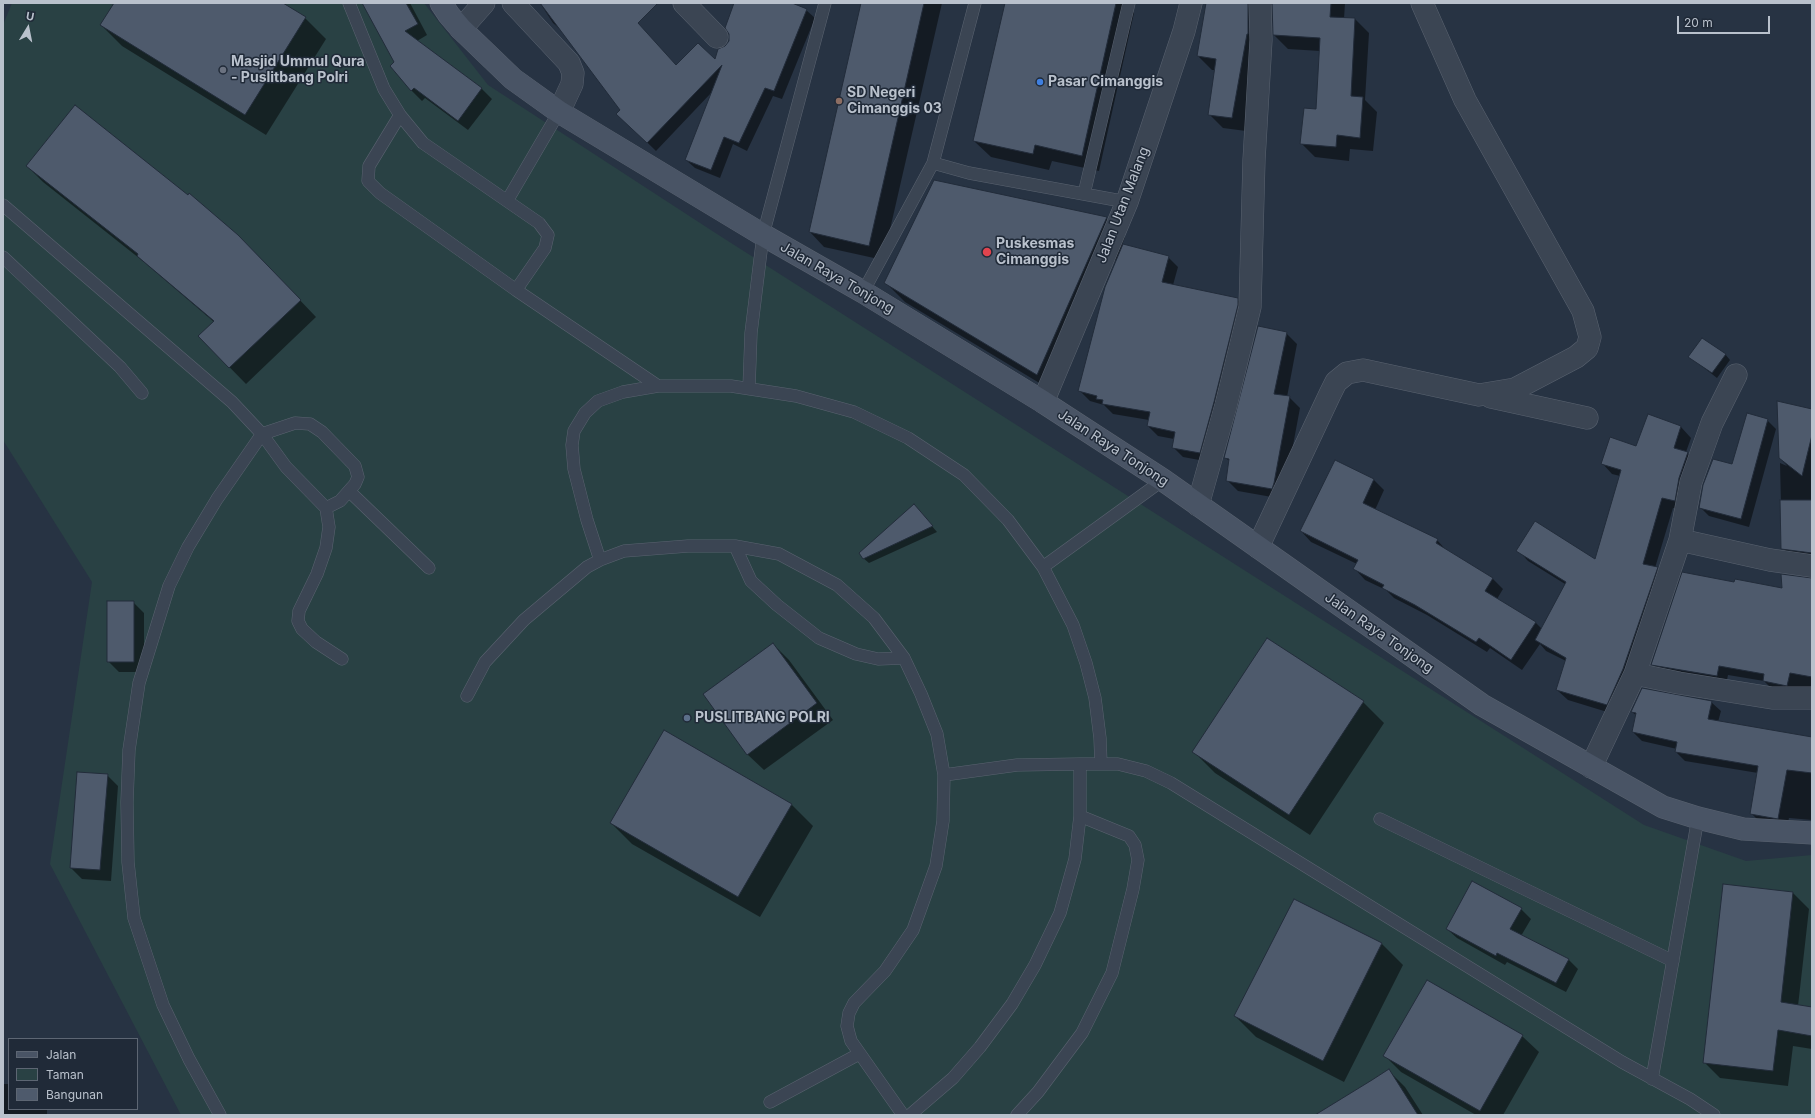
<!DOCTYPE html>
<style>
body{margin:0}
#map{position:relative;width:1815px;height:1118px;overflow:hidden;background:#273343;font-family:Inter,sans-serif}
canvas{display:block}
.frame{position:absolute;inset:0;border:4px solid #b9c1cc;pointer-events:none}
.legend{position:absolute;left:8px;top:1038px;width:130px;height:72px;box-sizing:border-box;background:#202a38;border:1px solid #5d6673;margin:0;padding:5px 7px;list-style:none;font-size:12px;color:#b9c1cc}
.legend li{display:flex;align-items:center;gap:8px;height:20px}
.legend b{width:20px;border:1px solid #5d6673}
.north{position:absolute;left:8px;top:8px;width:40px;height:40px;-webkit-text-stroke:3px #202a38;paint-order:stroke;rotate:10deg;font-size:11px;font-weight:700;line-height:16px;text-align:center;color:#b9c1cc}
.north::after{content:'';display:block;margin:auto;width:14px;height:18px;background:#b9c1cc;clip-path:polygon(50% 0,100% 100%,50% 72%,0 100%)}
.scale{position:absolute;left:1677px;top:16px;width:93px;height:18px;box-sizing:border-box;border:2px solid #b9c1cc;border-top:0;padding-left:5px;font-size:12px;line-height:14px;white-space:nowrap;color:#b9c1cc;-webkit-text-stroke:3px #202a38;paint-order:stroke}
</style>
<div id="map">
<canvas width="1815" height="1118"></canvas>
<div class="frame"></div>
<ul class="legend">
<li><b style="height:5px;background:#495465"></b>Jalan</li>
<li><b style="height:11px;background:#294144"></b>Taman</li>
<li><b style="height:11px;background:#4e5a6c"></b>Bangunan</li>
</ul>
<div class="north">U</div>
<div class="scale">20 m</div>
</div>
<script>
const c = document.querySelector('canvas').getContext('2d');
c.lineJoin = 'round';
function fill(path, color) {
  c.fillStyle = color;
  c.fill(path, 'evenodd');
}
function shape(rows) {
  const path = new Path2D();
  for (const r of rows) {
    path.moveTo(r[0], r[1]);
    for (let i = 2; i < r.length; i += 2) path.lineTo(r[i], r[i + 1]);
  }
  return path;
}
function stroke(path, color, width, dash) {
  c.strokeStyle = color;
  c.lineWidth = width;
  c.lineCap = dash ? 'butt' : 'round';
  c.setLineDash(dash || []);
  c.stroke(path);
}
function label(font, color, halo, rows, align = 'center') {
  c.font = font + ' Inter,sans-serif';
  c.lineWidth = 3;
  c.setLineDash([]);
  c.textBaseline = 'middle';
  c.strokeStyle = halo;
  c.fillStyle = color;
  for (const [text, x, y, turn = 0] of rows) {
    c.save();
    c.translate(x, y);
    c.rotate((+turn || 0) * Math.PI / 180);
    c.textAlign = isNaN(turn) ? turn : align;
    if (halo) c.strokeText(text, 0, 0);
    c.fillText(text, 0, 0);
    c.restore();
  }
}
fill(shape([
 [12,3,424,3,488,85,717,234,1644,825,1746,861,1812,855,1812,1115,181,1115,50,864,92,582,3,440,3,25]
]), '#294144');
fill(shape([
 [115,3,282,3,305,18,326,39,266,135,122,46,101,25],
 [364,3,410,3,427,35,417,41,482,89,492,99,468,130,425,98,422,101,411,90],
 [540,3,603,3,676,66,715,61,730,41,735,3,789,3,806,10,815,18,782,99,773,96,747,151,733,144,720,178,695,168,686,160,712,92,656,151,618,114,622,110,562,31,553,23],
 [862,3,942,3,883,260,824,247,810,232],
 [1006,3,1124,3,1134,13,1099,171,1052,161,1049,170,991,157,974,141],
 [1207,3,1345,3,1344,19,1355,19,1369,33,1365,100,1377,112,1373,151,1350,149,1349,161,1315,157,1301,143,1317,111,1320,51,1288,49,1274,35,1274,4,1268,6,1246,131,1223,128,1209,114,1215,70,1212,70,1198,56],
 [27,166,188,197,254,252,316,317,246,384,199,336,214,322,144,262,43,182],
 [1106,218,1125,237,1122,245,1168,257,1178,267,1173,285,1237,299,1247,309,1210,462,1183,457,1173,447,1174,439,1158,436,1148,426,1149,420,1113,414,1104,405,1090,401,1080,391,1117,261,1115,260,1056,393,905,302,885,282],
 [1286,333,1297,344,1287,397,1289,397,1300,408,1283,499,1238,491,1227,480,1230,462,1225,457],
 [1725,354,1730,360,1717,378,1690,357],
 [1812,410,1812,555,1790,555,1782,547,1780,463,1787,466,1780,458],
 [1648,415,1681,427,1691,438,1686,452,1698,463,1685,511,1673,508,1655,568,1667,579,1617,715,1568,700,1557,690,1566,661,1546,651,1540,644,1522,670,1490,648,1487,652,1427,615,1394,598,1386,590,1365,580,1355,569,1357,564,1311,542,1301,531,1374,480,1384,490,1375,510,1437,540,1447,551,1493,579,1503,589,1497,599,1536,623,1542,629,1565,584,1528,561,1518,550,1595,560,1620,476,1612,474,1602,463,1637,448],
 [1767,420,1776,429,1749,527,1709,516,1700,507],
 [919,511,937,532,869,563,863,558],
 [133,602,144,613,144,672,119,672,108,661],
 [1812,629,1812,694,1773,690,1764,681,1728,675,1726,685,1662,673,1652,664],
 [773,644,789,660,833,720,764,770,747,754],
 [1363,702,1384,723,1310,835,1215,773,1194,752],
 [1711,702,1721,711,1718,722,1812,738,1812,820,1789,818,1787,827,1760,822,1751,813,1758,773,1685,761,1676,752,1677,749,1642,741,1633,732,1637,716,1632,712],
 [664,731,792,805,813,826,760,917,632,844,611,823],
 [107,775,118,786,111,881,82,879,71,868],
 [1724,885,1793,893,1809,909,1798,1006,1812,1008,1812,1049,1793,1046,1788,1086,1720,1078,1704,1062],
 [1294,900,1382,944,1403,965,1344,1082,1256,1037,1235,1016],
 [1521,909,1531,919,1521,936,1568,959,1578,969,1566,992,1507,962,1505,965,1457,938,1447,929],
 [1522,1036,1539,1052,1503,1115,1476,1115,1401,1072,1385,1056],
 [1389,1071,1405,1087,1423,1115,1317,1115],
 [3,1084,9,1084,9,1109,47,1109,47,1115,3,1115]
]), '#0007');
const building = shape([
 [114,3,283,3,306,17,245,115,100,25,114,3],
 [362,3,406,3,418,24,405,31,482,88,458,121,414,88,411,91,390,66,394,62,362,3],
 [540,3,658,3,638,23,676,65,698,43,715,59,718,49,725,46,729,41,729,34,725,28,734,3,792,3,807,9,774,91,765,88,739,143,724,137,711,170,685,160,722,65,647,143,616,114,620,110,540,3],
 [861,3,924,3,869,246,809,232,861,3],
 [1005,3,1116,3,1082,156,1035,145,1033,154,973,141,1005,3],
 [1206,3,1248,3,1248,34,1247,34,1232,118,1208,115,1216,59,1197,56,1206,3],
 [1272,3,1331,3,1330,17,1355,18,1351,96,1363,97,1360,138,1337,135,1336,147,1300,144,1304,108,1316,109,1320,38,1273,35,1272,3],
 [75,105,188,195,189,193,238,235,301,300,229,368,198,336,214,321,137,256,138,254,26,166,75,105],
 [934,180,1107,217,1037,375,884,283,934,180],
 [1123,244,1169,256,1162,282,1238,298,1238,305,1214,402,1200,453,1172,448,1175,432,1147,426,1150,412,1102,404,1103,400,1096,399,1097,396,1078,391,1105,287,1123,244],
 [1258,326,1287,332,1274,394,1290,396,1274,483,1272,489,1226,481,1229,459,1224,458,1258,326],
 [1702,338,1726,354,1712,373,1688,357,1702,338],
 [1777,401,1812,409,1812,435,1802,476,1779,458,1777,401],
 [1747,413,1768,419,1741,519,1699,508,1703,485,1713,459,1732,464,1747,413],
 [1648,414,1681,426,1674,448,1688,452,1679,478,1675,501,1662,498,1643,564,1658,567,1623,669,1607,705,1556,690,1566,658,1535,640,1566,582,1516,551,1535,521,1595,559,1621,470,1601,464,1610,437,1636,446,1648,414],
 [1335,460,1374,479,1363,503,1438,539,1436,543,1493,578,1485,591,1536,622,1511,660,1479,638,1476,642,1415,605,1382,588,1384,585,1353,569,1358,560,1300,531,1335,460],
 [1780,500,1812,500,1812,553,1781,549,1780,500],
 [914,504,933,526,863,559,859,553,914,504],
 [1682,572,1734,582,1735,579,1782,588,1781,574,1812,578,1812,677,1790,673,1787,686,1763,681,1764,674,1719,666,1717,676,1651,665,1682,572],
 [107,601,134,601,134,662,107,662,107,601],
 [1267,638,1364,701,1289,815,1192,752,1267,638],
 [773,643,817,703,747,755,703,694,773,643],
 [1642,688,1712,701,1708,719,1812,737,1812,773,1787,770,1778,819,1750,814,1758,766,1675,752,1677,742,1632,732,1636,713,1631,712,1642,688],
 [664,730,792,804,738,897,610,823,664,730],
 [77,772,108,774,100,870,70,868,77,772],
 [1472,881,1522,908,1510,929,1569,959,1556,983,1497,953,1496,956,1446,929,1472,881],
 [1723,884,1793,892,1781,1002,1812,1007,1812,1036,1778,1030,1773,1071,1703,1063,1723,884],
 [1294,899,1382,943,1323,1061,1234,1016,1294,899],
 [1427,980,1523,1035,1480,1111,1383,1056,1427,980],
 [1389,1069,1418,1115,1315,1115,1372,1080,1389,1069]
]);
fill(building, '#4e5a6c');
stroke(building, '#222c3a', 1);
const lane = shape([
 [349,3,384,89,400,115,423,143,539,223,548,235,545,248,516,290],
 [400,115,369,166,368,181,380,193,516,290,658,386],
 [933,163,969,173,1127,202],
 [1084,194,1129,3],
 [507,201,559,112],
 [3,205,232,402,262,434,286,467,326,508,329,527,326,548,317,574,299,611,298,621,302,629,316,642,342,659],
 [3,257,120,367,142,393],
 [863,292,933,163,975,3],
 [749,388,751,333,763,235,825,3],
 [349,491,429,568],
 [735,546,751,581,777,605,819,638,856,654,878,659,904,658],
 [600,560,624,551,688,546,735,546,779,554,837,585,874,618,904,658,921,694,937,734,944,775,943,821,936,866,913,930,885,971,854,1003,849,1013,847,1026,851,1041,903,1115],
 [1043,567,1163,480],
 [467,696,485,662,524,620,587,567,600,560,587,520,574,469,572,445,574,431,585,413,598,401,623,392,658,386,731,386,796,396,854,412,908,438,964,475,1008,520,1043,567,1073,625,1086,663,1095,698,1100,738,1101,764],
 [944,775,1017,765,1080,764,1118,764,1146,771,1171,783,1622,1062,1690,1099,1714,1115],
 [1380,819,1673,961],
 [1652,1079,1698,818],
 [770,1102,859,1054],
 [220,1115,189,1059,163,1005,134,918,128,862,127,802,129,750,139,683,169,586,188,547,217,499,262,434,295,423,310,424,322,432,355,466,358,477,355,484,340,501,326,508],
 [910,1115,953,1078,980,1047,1012,1004,1035,965,1060,913,1075,859,1080,816,1080,764],
 [1017,1115,1038,1092,1082,1033,1112,973,1133,889,1138,860,1135,845,1129,836,1080,816]
]);
const street = shape([
 [513,3,569,63,573,73,572,84,559,112],
 [684,3,717,37],
 [461,29,484,3],
 [1491,397,1587,418],
 [1043,402,1127,202,1184,31,1191,3],
 [1198,505,1226,405,1250,307,1254,160,1261,40,1260,3],
 [1680,540,1770,560,1812,566],
 [1258,547,1330,394,1336,382,1347,373,1363,370,1479,395,1515,389,1576,357,1587,348,1590,337,1583,311,1465,100,1422,3],
 [1635,674,1679,683,1772,698,1812,698],
 [1591,767,1635,674,1680,540,1691,482,1712,423,1736,375]
]);
const secondary = shape([
 [441,3,449,15,461,29,513,79,559,112,763,235,863,292,1043,402,1163,480,1482,705,1663,807,1698,818,1743,829,1812,833]
]);
stroke(lane, '#5a6370', 13);
stroke(street, '#5a6370', 23);
stroke(secondary, '#5a6370', 23);
stroke(lane, '#3b4553', 12);
stroke(street, '#3b4553', 22);
stroke(secondary, '#495465', 22);
for (const [x, y, r, color] of [
 [223,70,4,"#6b7280"],
 [1040,82,4,"#3f7fe0"],
 [839,101,4,"#8d6e63"],
 [987,252,5,"#e0444e"],
 [687,718,4,"#5c6f8a"]
]) {
  const dot = new Path2D();
  dot.arc(x, y, r, 0, 2 * Math.PI);
  c.fillStyle = color;
  c.fill(dot);
  stroke(dot, '#202a38', 1.5);
}
label('bold 14px', '#b9c1cc', '#202a38', [
 ["Masjid Ummul Qura",231,62],
 ["- Puslitbang Polri",231,78],
 ["Pasar Cimanggis",1048,82],
 ["SD Negeri",847,93],
 ["Cimanggis 03",847,109],
 ["Puskesmas",996,244],
 ["Cimanggis",996,260],
 ["PUSLITBANG POLRI",695,718]
], 'left');
label('14px', '#b9c1cc', '#202a38', [
 ["Jalan Utan Malang",1123,205,-69],
 ["Jalan Raya Tonjong",837,278,30],
 ["Jalan Raya Tonjong",1113,448,33],
 ["Jalan Raya Tonjong",1379,633,35]
]);
</script>
